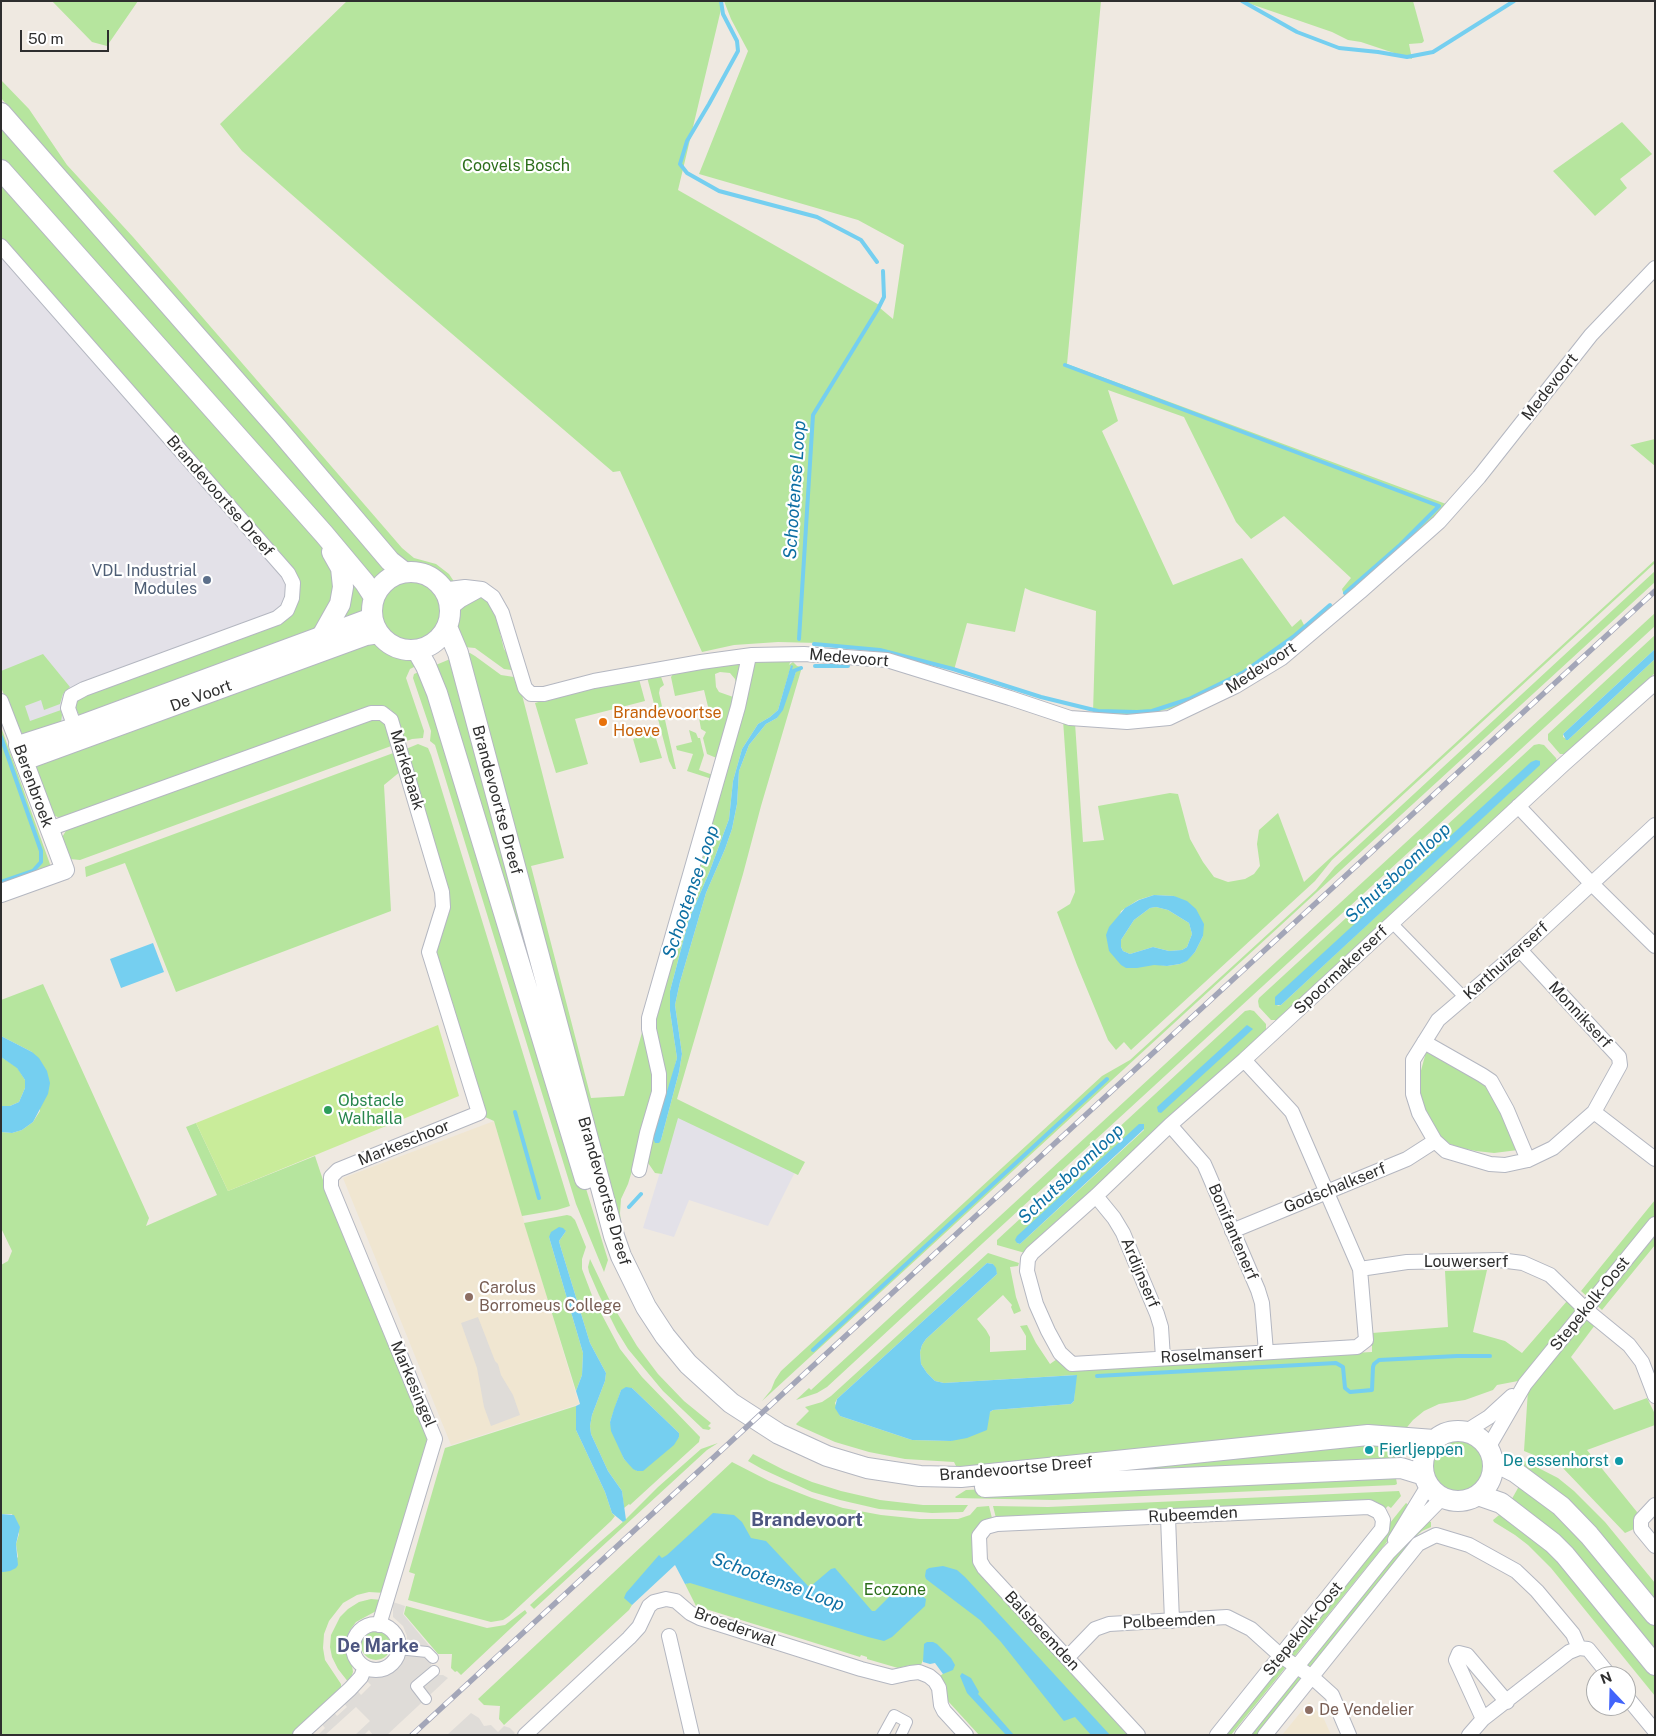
<!DOCTYPE html>
<style>
body{margin:0}
#map{position:relative;width:1656px;height:1736px;overflow:hidden;background:#efe9e1;font-family:"Public Sans",sans-serif}
canvas{display:block}
.frame{position:absolute;inset:0;border:2px solid #2e2e2e;pointer-events:none}
.north{position:absolute;left:1586px;top:1666px;width:50px;height:50px;box-sizing:border-box;background:#fff;border:1px solid #ababab;border-radius:50%;rotate:339deg;font-size:14px;font-weight:700;line-height:20px;text-align:center;color:#2e2e2e}
.north::after{content:'';display:block;margin:auto;width:18px;height:22px;background:#4264fb;clip-path:polygon(50% 0,100% 100%,50% 72%,0 100%)}
.scale{position:absolute;left:20px;top:30px;width:89px;height:22px;box-sizing:border-box;border:2px solid #2e2e2e;border-top:0;padding-left:6px;font-size:15px;line-height:18px;white-space:nowrap;color:#2e2e2e;-webkit-text-stroke:4px #fff;paint-order:stroke}
</style>
<div id="map">
<canvas width="1656" height="1736"></canvas>
<div class="frame"></div>
<div class="north">N</div>
<div class="scale">50 m</div>
</div>
<script>
const c = document.querySelector('canvas').getContext('2d');
c.lineJoin = 'round';
function fill(path, color) {
  c.fillStyle = color;
  c.fill(path, 'evenodd');
}
function shape(rows) {
  const path = new Path2D();
  for (const r of rows) {
    if (r.length === 3) {
      path.moveTo(r[0] + r[2], r[1]);
      path.arc(r[0], r[1], r[2], 0, 2 * Math.PI);
      continue;
    }
    path.moveTo(r[0], r[1]);
    for (let i = 2; i < r.length; i += 2) path.lineTo(r[i], r[i + 1]);
  }
  return path;
}
function stroke(path, color, width, dash) {
  c.strokeStyle = color;
  c.lineWidth = width;
  c.lineCap = dash ? 'butt' : 'round';
  c.setLineDash(dash || []);
  c.stroke(path);
}
function label(font, color, halo, rows, align = 'center') {
  c.font = font + ' "Public Sans",sans-serif';
  c.lineWidth = 4.5;
  c.setLineDash([]);
  c.textBaseline = 'middle';
  c.strokeStyle = halo;
  c.fillStyle = color;
  for (const [text, x, y, turn = 0] of rows) {
    c.save();
    c.translate(x, y);
    c.rotate((+turn || 0) * Math.PI / 180);
    c.textAlign = isNaN(turn) ? turn : align;
    if (halo) c.strokeText(text, 0, 0);
    c.fillText(text, 0, 0);
    c.restore();
  }
}
fill(shape([
 [1,201,313,555,304,627,27,734,18,730,1,686],
 [678,1113,796,1170,768,1226,689,1200,674,1237,643,1228]
]), '#e3e1e8');
fill(shape([
 [494,1121,579,1404,451,1445,343,1178],
 [1309,1702,1324,1719,1331,1735,1282,1735]
]), '#f0e6d1');
fill(shape([
 [52,1,138,1,107,46,92,42],
 [347,1,723,1,678,190,881,306,880,308,893,319,904,245,858,220,699,174,748,51,731,19,724,1,1101,1,1067,364,1446,504,1438,514,1345,598,1342,589,1351,578,1284,516,1251,539,1236,522,1184,417,1108,390,1118,421,1102,431,1173,585,1242,558,1292,627,1301,619,1307,631,1272,658,1212,690,1174,708,1155,712,1131,714,1114,715,1093,713,1096,611,1031,591,1025,588,1015,632,967,623,954,670,866,649,819,643,778,642,734,645,702,652,620,471,613,472,388,279,242,151,220,124],
 [1242,1,1413,1,1424,41,1422,43,1409,44,1412,59,1361,42,1348,40,1332,32],
 [1,80,29,109,67,165,133,237,402,548,414,558,436,564,449,574,455,583,448,581,429,569,406,565,1,98],
 [1622,122,1652,154,1620,179,1627,188,1595,216,1553,171],
 [1,128,392,570,380,579,374,585,1,162],
 [1,179,327,549,338,590,314,632,83,717,79,715,75,706,76,701,80,697,273,623,297,591,133,389,1,238],
 [1655,439,1655,466,1630,445],
 [1655,560,1655,563,1332,860,1315,881,1131,1050,1124,1042,1116,1050,1108,1040,1077,965,1057,912,1070,904,1075,892,1063,720,1075,723,1083,842,1104,840,1098,806,1170,793,1178,794,1190,839,1203,862,1214,877,1228,882,1245,879,1254,874,1260,866,1257,844,1259,830,1278,813,1304,882],
 [1154,895,1174,896,1203,936,1195,952,1186,961,1180,964,1167,966,1154,964,1109,951,1121,911,1138,900],
 [344,570,368,601,362,614,336,621],
 [1655,571,1655,582,762,1401,771,1390,775,1380,781,1371,1102,1076,1130,1060,1316,890,1335,867],
 [412,610,32],
 [481,596,486,597,500,620,500,633,504,649,512,660,514,666,511,670,504,669,475,648,464,647,454,623,457,610],
 [1655,613,1655,626,983,1243,827,1387,817,1393,796,1400,809,1388,811,1390],
 [1655,635,1655,649,1563,734,1563,737,1568,740,1655,659,1655,673,1566,754,1560,754,1548,740,1548,734],
 [359,640,380,642,394,651,410,655,420,664,410,669,406,678,424,731,423,738,412,739,404,742,396,718,391,710,384,706,377,706,69,817,60,818,46,812,35,780,35,766],
 [467,653,470,653,475,656,501,675,514,677,517,679,520,687,564,858,531,866,591,1098,624,1096,647,1015,655,1095,628,1184,621,1199,620,1213,624,1255],
 [43,654,70,687,63,694,60,704,44,710,41,700,25,706,30,721,61,710,62,715,61,723,26,736,21,732,15,723,1,687,1,671],
 [455,657,606,1221,431,667],
 [792,658,789,665,793,662,797,666,802,667,761,806,743,874,677,1099,805,1162,798,1175,678,1118,662,1174,655,1173,646,1160,661,1096,652,1021,719,759,707,754,703,738,706,732,701,729,699,718,710,715,704,690,675,696,671,677,673,674,703,667],
 [792,665,792,670,796,672,777,718,766,724,749,745,739,771,737,804,732,829,725,849,706,893,680,982,675,1005,682,1054,679,1072,661,1140,657,1143,655,1143,677,1058,670,1011,670,991,689,919,709,873,729,819,733,781,742,749,758,724,770,717,778,710,791,666],
 [720,672,730,673,735,679,737,688,736,698,719,692,716,687,715,674],
 [424,670,492,884,608,1260,604,1272,576,1204,435,745,430,741,431,731,413,678,414,674],
 [660,674,664,685,660,688,659,693,676,769,673,769,669,761,647,677],
 [639,679,645,701,575,719,588,764,556,773,535,703,596,685],
 [375,718,389,726,394,745,80,860,70,859,61,839,67,829],
 [1,727,51,867,1,885],
 [689,730,696,733,698,738,700,738,704,755,699,770,713,775,712,779,687,771,693,754,677,750,676,746,692,742],
 [654,732,662,758,640,763,633,739],
 [418,744,428,748,431,755,570,1206,557,1210,522,1216,494,1121,485,1117,435,956,449,905,406,749],
 [1539,744,1544,745,1556,758,1557,761,1277,1020,1271,1020,1259,1007,1258,1001,1259,998,1534,745],
 [1541,763,1281,1005,1277,1006],
 [396,752,401,771,384,785,391,911,176,992,125,863,86,877,85,867],
 [1156,907,1168,910,1189,923,1192,934,1187,947,1182,950,1169,951,1153,947,1130,954,1123,951,1121,947,1121,940,1134,920,1150,908],
 [43,984,149,1218,146,1226,217,1195,186,1127,196,1123,228,1191,315,1156,323,1180,429,1439,385,1593,369,1592,357,1595,343,1603,329,1621,324,1634,323,1648,325,1660,341,1684,341,1690,293,1735,1,1735,1,1572,4,1572,18,1557,16,1544,19,1534,12,1514,1,1514,1,1265,8,1261,12,1251,1,1228,1,1132,12,1133,22,1130,33,1122,40,1111,32,1052,1,1036,1,1000],
 [1250,1010,1254,1011,1266,1024,1266,1030,1025,1253,997,1245,997,1240,1245,1011],
 [1143,1124,1144,1130,1020,1244,1017,1243],
 [1426,1052,1478,1079,1491,1090,1518,1150,1494,1153,1476,1151,1461,1148,1450,1144,1439,1136,1426,1116,1419,1092,1419,1078],
 [1,1057,17,1067,25,1080,25,1088,19,1102,10,1106,1,1106],
 [1655,1200,1655,1245,1602,1310,1581,1291],
 [567,1215,571,1216,575,1220,586,1247,582,1259,582,1269,593,1298,620,1349,642,1377,700,1437,699,1442,630,1505,629,1504,624,1508,622,1491,608,1471,591,1434,590,1426,592,1415,605,1381,606,1373,590,1343,560,1245,559,1241,566,1231,549,1237,583,1353,582,1375,576,1391,524,1223],
 [632,1388,679,1433,679,1437,637,1471,624,1459,610,1422,621,1390],
 [988,1253,1019,1263,1018,1266,1010,1267,1016,1297,1021,1311,1014,1314,1011,1307,1012,1305,1003,1295,977,1319,986,1330,990,1337,990,1352,1026,1350,1026,1336,1020,1326,1027,1325,1036,1343,1050,1364,1057,1359,1087,1367,1372,1352,1372,1333,1448,1327,1445,1271,1487,1270,1473,1332,1505,1341,1522,1353,1567,1301,1595,1325,1571,1357,1614,1410,1647,1398,1655,1414,1655,1425,1587,1450,1637,1512,1634,1529,1625,1533,1561,1466,1524,1451,1528,1390,1518,1381,1497,1385,1493,1390,1465,1400,1439,1404,1424,1411,1413,1420,1403,1432,957,1468,954,1462,905,1459,869,1452,835,1442,797,1425,796,1424,809,1411,805,1407,822,1402,831,1396],
 [987,1263,993,1264,997,1274,926,1339,922,1345,920,1352,921,1364,927,1373,935,1381,944,1383,1076,1375,1074,1401,1071,1404,993,1410,951,1441,912,1440,840,1416,835,1403,837,1399],
 [590,1259,610,1301,637,1346,658,1374,684,1401,711,1423,708,1426,711,1428,709,1430,703,1429,663,1391,628,1349,617,1331,599,1295,589,1272,588,1267],
 [576,1406,576,1430,605,1492,612,1513,615,1516,611,1521,509,1616,503,1620,491,1622,408,1600,415,1574,409,1572,445,1448],
 [1457,1466,27],
 [1350,1440,1397,1445,1394,1466,1007,1482],
 [718,1443,707,1450,534,1609,530,1605,601,1541,624,1521,658,1487,701,1449],
 [753,1454,784,1470,812,1482,841,1491,880,1500,923,1505,968,1505,963,1512,932,1513,879,1509,840,1500,812,1492,762,1469,748,1461],
 [1521,1459,1558,1478,1574,1491,1605,1522,1655,1583,1655,1610,1521,1473],
 [732,1462,769,1481,812,1498,843,1508,881,1515,920,1519,958,1519,970,1515,977,1507,989,1506,992,1518,973,1548,1133,1735,979,1735,947,1700,946,1685,940,1676,944,1673,939,1663,923,1660,921,1665,911,1665,898,1668,867,1659,867,1657,861,1655,860,1657,696,1606,685,1584,687,1584,676,1562,631,1603,632,1605,629,1610,504,1725,499,1719,500,1706,484,1705,478,1699],
 [1395,1472,1397,1484,1395,1485,1053,1500,956,1498,955,1497,966,1490],
 [1520,1480,1544,1496,1655,1619,1655,1660,1509,1504,1518,1488],
 [1399,1491,1401,1496,1391,1508,1388,1506,1385,1509,1378,1503,1372,1502,996,1518,993,1506,1048,1507],
 [1406,1503,1410,1506,1386,1543,1231,1735,1220,1735],
 [1504,1511,1524,1524,1655,1669,1655,1696,1551,1568,1528,1545,1515,1535,1494,1522,1493,1520],
 [1425,1520,1431,1522,1431,1527,1422,1531,1414,1538,1258,1735,1247,1735,1391,1556],
 [371,1599,382,1600,378,1610,356,1622,350,1630,345,1641,348,1655,352,1665,353,1672,349,1683,338,1669,332,1657,330,1647,331,1635,340,1617,348,1609,359,1602],
 [406,1606,487,1628,505,1625,525,1610,527,1613,461,1675,457,1671,455,1672,451,1668,452,1654,438,1654,404,1614],
 [376,1645,15]
]), '#b6e59e');
fill(shape([
 [438,1025,459,1096,228,1191,196,1123]
]), '#c9ec9a');
fill(shape([
 [478,1317,495,1361,498,1364,501,1375,513,1395,520,1415,491,1426,484,1407,477,1368,461,1323],
 [393,1602,405,1606,403,1614,431,1648,427,1652,431,1661,431,1668,437,1675,443,1675,448,1678,387,1735,373,1735,369,1730,364,1735,355,1735,370,1721,356,1707,325,1735,318,1735,325,1728,320,1722,333,1711,337,1716,347,1707,343,1702,356,1689,361,1695,371,1685,366,1680,370,1677,382,1677,391,1674,402,1663,406,1655,407,1636,403,1626,393,1617],
 [471,1713,479,1718,484,1726,491,1725,498,1732,504,1726,510,1728,515,1733,513,1735,447,1735]
]), '#dfdcd8');
fill(shape([
 [1655,649,1655,659,1568,740,1566,740,1563,734],
 [791,665,793,666,792,670,796,672,783,710,777,718,766,724,749,745,739,771,737,804,732,829,725,849,706,893,680,982,675,1005,682,1054,679,1072,661,1140,659,1143,655,1143,653,1138,677,1058,670,1011,670,991,689,919,709,873,729,819,733,781,742,749,758,724,770,717,778,710],
 [1536,760,1540,761,1540,765,1281,1005,1275,1005,1275,997,1531,762],
 [1154,895,1174,896,1187,901,1196,909,1204,924,1203,936,1195,952,1187,961,1180,964,1167,966,1154,965,1137,968,1126,968,1121,965,1109,951,1106,935,1109,927,1125,908,1139,900],
 [1156,907,1168,910,1189,923,1192,934,1187,947,1182,950,1169,951,1153,947,1130,954,1123,951,1121,947,1121,940,1134,920,1150,908],
 [153,943,164,972,121,988,110,959],
 [1247,1025,1253,1029,1161,1113,1158,1112,1157,1107],
 [1,1036,32,1052,39,1058,47,1071,50,1083,48,1094,33,1122,22,1130,12,1133,1,1132,1,1106,10,1106,19,1102,25,1088,25,1080,17,1068,1,1057],
 [1139,1124,1144,1124,1144,1129,1020,1244,1017,1243,1015,1240,1017,1236],
 [559,1227,563,1228,566,1231,559,1241,560,1245,590,1343,606,1373,605,1381,592,1415,590,1426,591,1434,608,1471,622,1491,626,1520,623,1522,612,1513,605,1492,576,1430,576,1406,580,1404,576,1391,582,1375,583,1353,549,1237,551,1232],
 [987,1263,993,1264,996,1268,997,1274,926,1339,922,1345,920,1352,921,1364,927,1373,935,1381,944,1383,1077,1375,1074,1401,1071,1404,993,1410,990,1412,987,1430,967,1438,951,1441,912,1440,840,1416,835,1408,837,1399],
 [626,1387,632,1388,679,1433,679,1437,674,1445,643,1471,637,1471,633,1469,624,1459,611,1431,610,1422,614,1409,621,1390],
 [713,1513,734,1515,742,1522,751,1538,766,1541,808,1586,811,1586,831,1569,835,1568,872,1611,875,1611,895,1591,901,1594,909,1594,915,1591,926,1599,925,1606,892,1637,884,1641,868,1637,690,1583,685,1584,675,1565,632,1605,624,1598,626,1593,659,1555,662,1558,667,1555],
 [1,1514,14,1515,20,1527,16,1544,18,1565,16,1568,10,1571,4,1572,1,1572],
 [943,1566,957,1570,965,1577,1110,1735,1091,1735,1075,1717,1064,1721,1063,1720,1001,1642,980,1620,926,1579,925,1576,926,1570,929,1568],
 [927,1642,933,1642,937,1644,951,1658,955,1665,953,1670,943,1674,935,1663,930,1664,923,1662,924,1644],
 [962,1673,971,1678,979,1692,978,1694,1014,1735,1006,1735,967,1693,960,1676]
]), '#75cff0');
stroke(shape([
 [721,1,723,14,737,41,738,51,709,104,687,141,680,164,687,173,719,191,817,217,861,240,877,262],
 [1242,1,1297,32,1339,48,1378,52,1407,57,1433,52,1514,1],
 [1065,365,1439,506,1400,545,1345,593],
 [799,639,813,415,878,309,884,297,883,271],
 [814,644,880,650,953,669,1041,697,1098,711,1137,712,1152,711,1189,699,1244,672,1293,637,1330,605],
 [815,666,848,666],
 [791,672,801,668],
 [1,737,41,851,41,862,33,871,1,882],
 [515,1112,539,1198],
 [629,1207,641,1194],
 [813,1350,1107,1079],
 [1097,1376,1336,1363,1343,1367,1345,1388,1350,1392,1372,1390,1373,1367,1374,1364,1379,1360,1457,1356,1490,1356]
]), '#75cff0', 4);
const pedestrian = shape([
 [1392,923,1465,998],
 [398,1649,427,1652,433,1658],
 [426,1699,416,1686,434,1671],
 [883,1735,894,1715,907,1722,901,1735]
]);
const minor = shape([
 [1,246,288,573,293,583,292,598,287,610,277,618,84,689,71,696,68,708,78,736],
 [444,588,449,589,465,587,482,589,493,597,502,613,525,688,531,694,544,694,594,681,701,662,752,655,804,654,887,660,1010,698,1070,718,1127,722,1169,718,1236,686,1282,658,1360,592,1439,522,1479,477,1591,335,1655,268],
 [451,608,461,600,481,589],
 [1,701,18,745],
 [1518,806,1591,883,1655,946],
 [49,829,371,713,382,713,391,720,442,892,443,907,429,952,479,1113,338,1170,331,1177,331,1187,435,1439,379,1625],
 [1520,950,1619,1057,1620,1065,1594,1112,1553,1148,1528,1160,1505,1165,1490,1164,1446,1151,1435,1141,1419,1113,1413,1094,1413,1060,1438,1020,1520,950,1655,825],
 [1424,1042,1482,1075,1491,1081,1507,1110,1528,1160],
 [1244,1060,1292,1112,1360,1269,1366,1340,1357,1347,1072,1364,1060,1353,1048,1331,1036,1304,1027,1271,1028,1259,1032,1253,1096,1196,1170,1125,1244,1060,1564,764,1655,683],
 [1594,1112,1655,1159],
 [1170,1125,1204,1164,1208,1173,1258,1290,1262,1303,1266,1352],
 [639,1170,647,1133,659,1092,659,1074,649,1029,649,1018,738,707,749,656],
 [1096,1196,1114,1218,1123,1233,1157,1314,1161,1327,1163,1358],
 [1232,1231,1407,1159,1435,1141],
 [1360,1269,1407,1262,1499,1260,1523,1263,1550,1275,1585,1309,1629,1345,1642,1362,1655,1396],
 [1465,1432,1489,1417,1512,1396],
 [1488,1448,1525,1384,1655,1224],
 [1655,1505,1641,1520,1641,1529,1655,1546],
 [1168,1517,1172,1621],
 [1395,1540,1428,1486],
 [376,1647,23],
 [669,1636,692,1735],
 [1067,1658,1095,1629,1109,1624,1227,1617,1251,1629,1281,1656,1312,1677,1332,1695,1349,1735],
 [1626,1696,1655,1731],
 [1483,1719,1456,1660,1459,1653,1467,1655,1507,1702],
 [300,1735,350,1689,361,1677,365,1667],
 [525,1735,629,1638,639,1627,649,1606,654,1602,666,1599,676,1601,690,1613,700,1618,861,1669,892,1677,910,1673,919,1672,929,1676,935,1681,939,1688,941,1705,944,1711,966,1735],
 [1138,1735,984,1568,980,1561,979,1536,986,1527,997,1524,1369,1507,1379,1512,1383,1520,1382,1529,1217,1735],
 [1242,1735,1388,1553,1442,1498],
 [1265,1735,1418,1544,1436,1535,1469,1545,1516,1571,1537,1591,1573,1634,1579,1648,1588,1649,1610,1676],
 [1469,1735,1483,1719,1569,1652,1579,1648]
]);
const tertiary = shape([
 [24,761,366,636,379,634],
 [1,893,65,870,18,745,74,727,372,617]
]);
const secondary = shape([
 [1,113,278,429,390,561,404,572],
 [1,170,324,534,365,583,374,597],
 [411,611,39],
 [447,627,458,653,614,1236,621,1256,646,1307,665,1336,688,1364,731,1403,779,1434,827,1456,867,1468,920,1476,961,1477,1368,1435,1434,1440],
 [322,636,340,604,343,587,341,568,332,552],
 [417,650,426,666,437,693,585,1179],
 [1458,1466,35],
 [1493,1461,1515,1472,1561,1506,1589,1535,1655,1615],
 [985,1487,1401,1468,1424,1475],
 [1478,1495,1501,1503,1553,1543,1565,1555,1655,1665]
]);
stroke(pedestrian, '#b4b7c1', 12);
stroke(minor, '#b4b7c1', 16);
stroke(tertiary, '#b4b7c1', 20);
stroke(secondary, '#b4b7c1', 22);
stroke(pedestrian, '#fff', 10);
stroke(minor, '#fff', 14);
stroke(tertiary, '#fff', 18);
stroke(secondary, '#fff', 20);
const rail = shape([
 [412,1735,1655,591]
]);
stroke(rail, '#a3a6b8', 5.5);
stroke(rail, '#fff', 4, [11]);
for (const [x, y, r, color] of [
 [207,580,5,"#5c6f8a"],
 [603,722,5,"#e8710a"],
 [328,1110,5,"#2e9e5b"],
 [469,1297,5,"#8d6e63"],
 [1369,1450,5,"#0f9aa8"],
 [1619,1461,5,"#0f9aa8"],
 [1309,1710,5,"#8d6e63"]
]) {
  const dot = new Path2D();
  dot.arc(x, y, r, 0, 2 * Math.PI);
  c.fillStyle = color;
  c.fill(dot);
  stroke(dot, '#fff', 2);
}
label('16px', '#2c6e1b', '#fff', [
 ["Coovels Bosch",516,166],
 ["Ecozone",895,1590]
]);
label('16px', '#2e2e2e', '#fff', [
 ["Medevoort",1550,387,-52],
 ["Brandevoortse Dreef",220,496,49],
 ["Medevoort",849,658,5],
 ["Medevoort",1261,668,-33],
 ["De Voort",201,696,-20],
 ["Markebaak",407,770,73],
 ["Berenbroek",33,786,70],
 ["Brandevoortse Dreef",497,800,75],
 ["Karthuizerserf",1506,961,-42],
 ["Spoormakerserf",1341,970,-43],
 ["Monnikserf",1580,1015,47],
 ["Markeschoor",404,1143,-22],
 ["Godschalkserf",1335,1188,-22],
 ["Brandevoortse Dreef",604,1191,74],
 ["Bonifantenerf",1233,1232,67],
 ["Louwerserf",1466,1262],
 ["Ardijnserf",1140,1273,67],
 ["Stepekolk-Oost",1590,1304,-51],
 ["Roselmanserf",1212,1355,-3],
 ["Markesingel",413,1384,67],
 ["Brandevoortse Dreef",1016,1469,-5],
 ["Rubeemden",1193,1515,-3],
 ["Polbeemden",1169,1621,-3],
 ["Broederwal",735,1627,20],
 ["Stepekolk-Oost",1303,1629,-51],
 ["Balsbeemden",1042,1631,47]
]);
label('16px', '#4e5e75', '#fff', [
 ["VDL Industrial",197,571],
 ["Modules",197,589]
], 'right');
label('16px', '#c56008', '#fff', [
 ["Brandevoortse",613,713],
 ["Hoeve",613,731]
], 'left');
label('16px', '#27864d', '#fff', [
 ["Obstacle",338,1101],
 ["Walhalla",338,1119]
], 'left');
label('16px', '#785e54', '#fff', [
 ["Carolus",479,1288],
 ["Borromeus College",479,1306],
 ["De Vendelier",1319,1710]
], 'left');
label('16px', '#0d838f', '#fff', [
 ["Fierljeppen",1379,1450],
 ["De essenhorst",1609,1461,"right"]
], 'left');
label('italic 18px', '#0d6fa3', '#fff', [
 ["Schootense Loop",795,490,-86],
 ["Schutsboomloop",1398,873,-43],
 ["Schootense Loop",691,892,-71],
 ["Schutsboomloop",1071,1174,-43],
 ["Schootense Loop",778,1582,20]
]);
label('bold 18px', '#4d5680', '#fff', [
 ["De Marke",378,1646]
]);
label('bold 19px', '#4d5680', '#fff', [
 ["Brandevoort",807,1520]
]);
</script>
